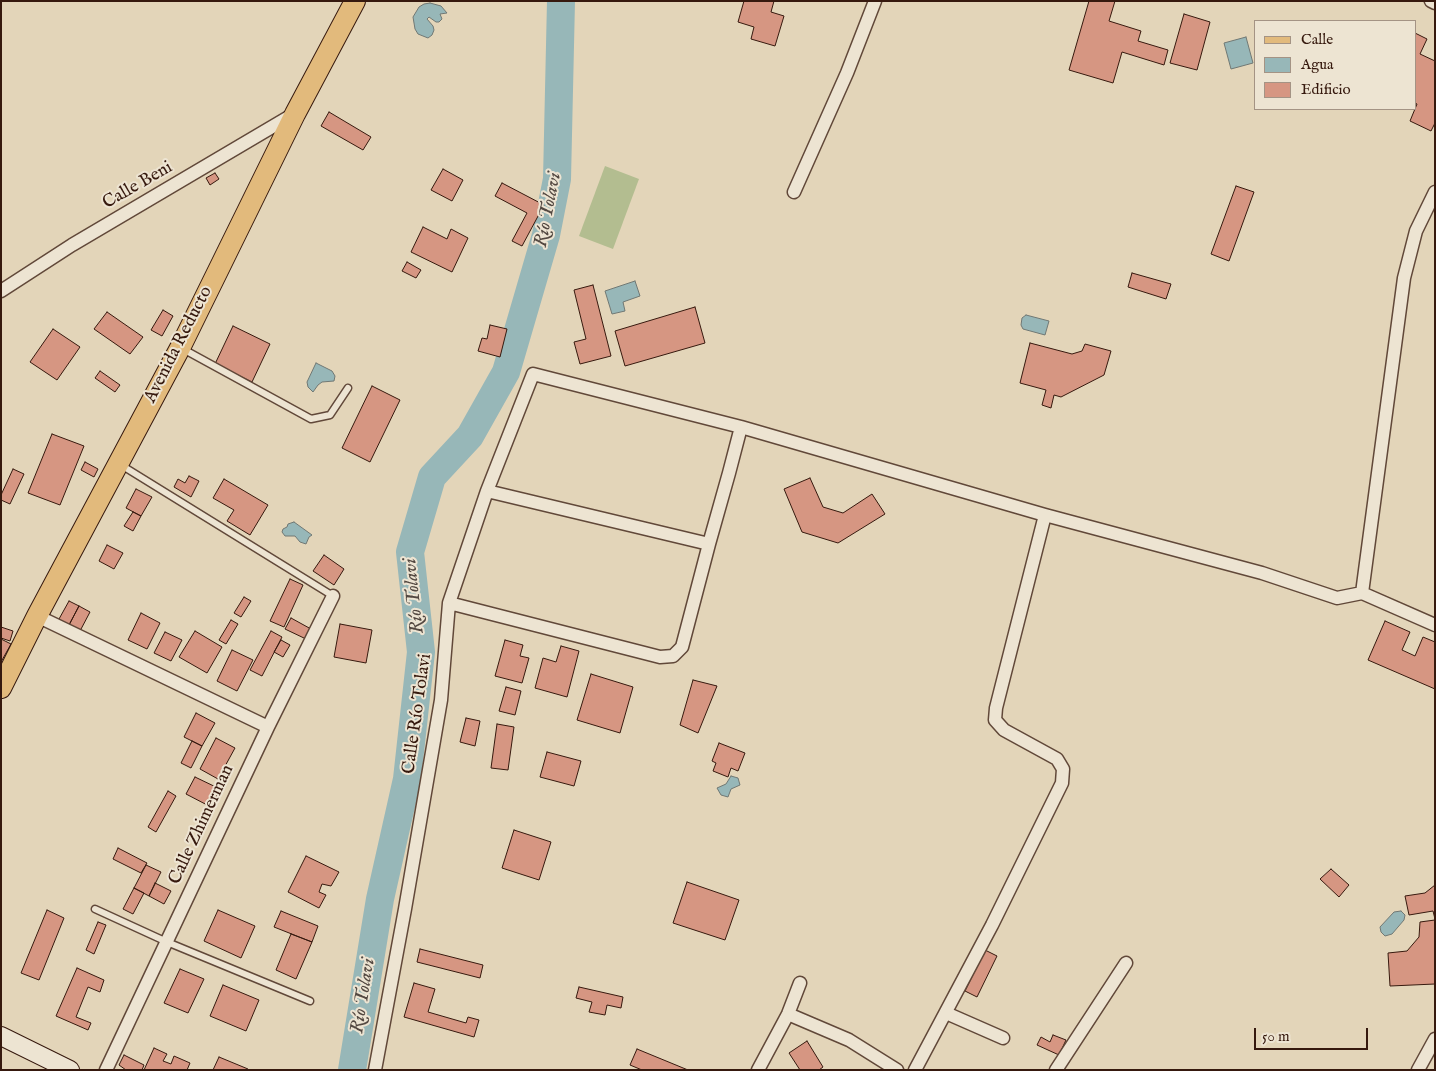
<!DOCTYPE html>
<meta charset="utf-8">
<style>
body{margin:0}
#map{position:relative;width:1436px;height:1071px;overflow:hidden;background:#e3d5b9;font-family:"IM FELL English",serif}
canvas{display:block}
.frame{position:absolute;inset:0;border:2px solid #36190e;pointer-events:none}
.legend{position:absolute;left:1254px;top:20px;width:162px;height:90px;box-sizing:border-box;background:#ede4d2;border:1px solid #a49384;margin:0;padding:6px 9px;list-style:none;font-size:15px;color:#36190e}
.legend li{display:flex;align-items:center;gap:10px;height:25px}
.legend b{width:25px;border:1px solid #a49384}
.scale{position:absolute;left:1254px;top:1028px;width:114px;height:22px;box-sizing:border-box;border:2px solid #36190e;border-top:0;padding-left:6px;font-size:15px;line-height:18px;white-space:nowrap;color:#36190e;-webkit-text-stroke:4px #ede4d2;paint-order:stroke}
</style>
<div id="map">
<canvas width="1436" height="1071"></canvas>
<div class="frame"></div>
<ul class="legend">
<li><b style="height:6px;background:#e2ba7c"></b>Calle</li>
<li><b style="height:14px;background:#97b7b8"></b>Agua</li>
<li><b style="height:14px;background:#d69682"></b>Edificio</li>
</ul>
<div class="scale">50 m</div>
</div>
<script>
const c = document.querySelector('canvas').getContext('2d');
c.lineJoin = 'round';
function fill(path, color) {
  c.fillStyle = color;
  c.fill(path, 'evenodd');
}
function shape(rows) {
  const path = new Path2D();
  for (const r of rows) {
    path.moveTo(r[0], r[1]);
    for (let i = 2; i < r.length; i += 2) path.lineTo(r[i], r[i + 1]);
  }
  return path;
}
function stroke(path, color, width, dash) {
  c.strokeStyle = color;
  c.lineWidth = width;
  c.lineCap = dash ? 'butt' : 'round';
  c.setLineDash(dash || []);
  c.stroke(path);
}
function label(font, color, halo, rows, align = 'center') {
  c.font = font + ' "IM FELL English",serif';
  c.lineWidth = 4;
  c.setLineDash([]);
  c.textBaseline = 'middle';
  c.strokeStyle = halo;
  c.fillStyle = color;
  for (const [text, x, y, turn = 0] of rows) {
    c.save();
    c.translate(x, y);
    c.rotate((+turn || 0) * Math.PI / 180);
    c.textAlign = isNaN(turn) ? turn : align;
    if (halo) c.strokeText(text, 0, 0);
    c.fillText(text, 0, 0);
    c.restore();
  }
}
fill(shape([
 [605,166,639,179,613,249,579,236]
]), '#b3bd90');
const water = shape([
 [430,3,441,6,447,13,440,14,442,19,439,22,436,22,429,17,427,19,433,26,434,30,432,35,428,38,418,34,415,29,413,17,419,7,424,4,430,3],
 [1246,37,1253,63,1231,69,1224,43,1246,37],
 [635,281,640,296,623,302,625,311,612,314,605,291,635,281],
 [1026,315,1049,321,1045,335,1023,329,1021,325,1022,318,1026,315],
 [316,363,332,371,335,376,334,381,322,382,318,385,313,392,308,387,307,382,316,363],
 [294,522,312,535,309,537,306,544,300,542,295,536,285,536,282,532,283,529,287,527,288,524,294,522],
 [731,776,738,778,740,785,731,789,728,797,721,795,717,788,726,784,731,776],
 [1401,911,1405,915,1404,920,1392,934,1385,936,1381,932,1380,927,1394,912,1401,911]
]);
fill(water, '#97b7b8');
stroke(water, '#707874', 1);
stroke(shape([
 [352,1070,380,899,407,779,421,652,410,552,432,477,470,436,506,372,546,235,557,179,561,1]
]), '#97b7b8', 28);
const building = shape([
 [744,1,774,1,771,12,784,16,775,46,751,39,754,27,738,22,744,1],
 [1089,1,1115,1,1109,21,1141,31,1138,41,1168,50,1164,65,1122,52,1113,83,1069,70,1089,1],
 [1184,14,1210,22,1197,70,1170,63,1184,14],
 [1415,33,1427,39,1420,54,1435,61,1435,123,1431,131,1410,121,1417,104,1415,103,1415,33],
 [329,112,371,137,363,150,321,126,329,112],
 [443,169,463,180,452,201,431,190,443,169],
 [215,173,219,179,210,185,206,178,215,173],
 [502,183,544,205,522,246,512,241,527,213,495,196,502,183],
 [1236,186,1254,192,1229,261,1211,254,1236,186],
 [423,227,447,239,451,229,468,238,452,272,411,252,423,227],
 [407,262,421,270,416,278,402,271,407,262],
 [1132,273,1171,284,1166,299,1128,287,1132,273],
 [593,285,611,356,580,364,574,342,586,339,574,290,593,285],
 [695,307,705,343,625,366,615,331,695,307],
 [163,310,173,316,162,336,151,330,163,310],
 [107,312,143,337,130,354,94,329,107,312],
 [490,325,507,329,500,357,478,351,482,338,487,339,490,325],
 [233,326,270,344,252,382,215,364,233,326],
 [53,329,80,347,57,380,30,362,53,329],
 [1030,343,1072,354,1082,351,1085,344,1111,351,1104,375,1061,397,1054,395,1051,408,1042,405,1046,390,1020,383,1030,343],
 [100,371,120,385,115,392,95,378,100,371],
 [372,386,400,400,370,462,342,448,372,386],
 [52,434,84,446,60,505,28,493,52,434],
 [85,462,98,469,94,477,81,470,85,462],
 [13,469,24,474,10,504,1,500,1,495,13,469],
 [189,476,199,481,191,497,174,487,178,479,185,483,189,476],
 [810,478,823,507,843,513,872,494,885,514,838,543,802,532,784,489,810,478],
 [224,479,268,505,250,535,227,521,234,510,213,498,224,479],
 [136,489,152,497,141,516,126,508,136,489],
 [133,512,141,516,133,531,124,526,133,512],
 [107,545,123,553,114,569,99,561,107,545],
 [324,555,344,569,334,585,313,571,324,555],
 [290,579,303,585,284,627,270,621,290,579],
 [244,597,251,601,241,617,234,613,244,597],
 [69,601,79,606,69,625,59,619,69,601],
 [79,606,90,612,80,631,69,625,79,606],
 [141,613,160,623,147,649,128,640,141,613],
 [291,618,311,629,306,639,285,629,291,618],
 [231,620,238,624,226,644,219,640,231,620],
 [1385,621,1410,632,1402,650,1415,656,1423,637,1435,642,1435,689,1368,660,1385,621],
 [340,624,372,630,366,663,334,657,340,624],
 [1,627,13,631,10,641,1,638,1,627],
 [195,631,222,647,207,673,179,657,195,631],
 [271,631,282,637,262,676,250,670,271,631],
 [165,632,182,640,171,661,154,653,165,632],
 [1,639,11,644,1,662,1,639],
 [281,640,290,645,283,657,274,652,281,640],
 [505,640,523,645,520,656,529,658,522,683,495,676,505,640],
 [561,646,579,651,567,697,535,688,543,658,556,662,561,646],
 [232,650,253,660,237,691,217,681,232,650],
 [591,674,633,687,620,733,577,720,591,674],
 [693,680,717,686,698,733,680,725,693,680],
 [506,687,521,691,515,715,499,711,506,687],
 [196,713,215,723,202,746,184,737,196,713],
 [466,718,480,721,475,746,460,742,466,718],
 [497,724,514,727,508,770,491,768,497,724],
 [216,738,235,748,218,779,200,769,216,738],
 [192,741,202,746,191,768,181,763,192,741],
 [719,743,745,753,738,771,731,768,728,777,713,771,716,763,712,761,719,743],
 [547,752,581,761,574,786,540,777,547,752],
 [195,777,220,789,211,807,186,794,195,777],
 [168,791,176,796,156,832,148,827,168,791],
 [514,830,551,842,539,880,502,868,514,830],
 [118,848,147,863,141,873,113,859,118,848],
 [306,856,339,872,331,886,322,884,319,892,326,895,319,908,288,892,306,856],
 [146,865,161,872,149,896,134,888,146,865],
 [1331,869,1349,885,1339,897,1320,879,1331,869],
 [687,882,739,900,725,940,673,923,687,882],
 [155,883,171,891,164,904,149,896,155,883],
 [1435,885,1435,919,1433,911,1409,915,1405,896,1425,893,1435,885],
 [134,888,144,893,133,914,123,909,134,888],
 [47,910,64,918,39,980,21,973,47,910],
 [218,910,255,926,241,958,204,941,218,910],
 [281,911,318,926,312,942,274,927,281,911],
 [1435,920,1435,984,1390,986,1388,953,1407,951,1419,937,1420,922,1435,920],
 [98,922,106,925,94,954,86,950,98,922],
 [291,934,312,942,296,979,276,970,291,934],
 [420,949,483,965,480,978,417,962,420,949],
 [985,950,997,956,977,997,965,991,985,950],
 [77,968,104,980,100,992,88,987,76,1017,91,1023,88,1030,56,1016,77,968],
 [180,969,204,979,188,1013,164,1003,180,969],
 [414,983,435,989,428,1012,466,1023,468,1017,479,1020,474,1037,404,1017,414,983],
 [223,985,259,1000,246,1031,210,1016,223,985],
 [579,987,623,997,621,1008,607,1005,605,1015,589,1012,592,1002,576,998,579,987],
 [1053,1035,1066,1040,1059,1055,1037,1045,1041,1037,1050,1042,1053,1035],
 [807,1041,823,1067,819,1070,800,1070,789,1053,807,1041],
 [154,1048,167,1054,163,1061,171,1064,174,1056,190,1063,187,1070,144,1070,154,1048],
 [637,1049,688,1070,642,1070,630,1065,637,1049],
 [124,1055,144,1065,142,1070,126,1070,119,1065,124,1055],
 [219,1057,248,1069,247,1070,213,1070,219,1057]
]);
fill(building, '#d69682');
stroke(building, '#36190e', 1);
const lane = shape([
 [183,349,311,419,330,415,348,388],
 [121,465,333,596],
 [95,909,167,942,310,1001]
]);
const street = shape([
 [1431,1,1435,3],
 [794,192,847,73,875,1],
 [1,291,72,245,294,114],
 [487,491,709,544],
 [1362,593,1404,278,1416,231,1435,192],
 [449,603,660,657,673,656,682,647,709,544,729,473,741,427],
 [37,616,268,727],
 [946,1013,1003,1038],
 [788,1014,849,1040,897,1070],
 [106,1070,268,727,333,596],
 [375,1070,405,909,441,700,449,603,487,491,533,374,741,427,1045,515,1262,573,1337,598,1362,593,1435,625],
 [758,1070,788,1014,800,983],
 [915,1070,992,925,1062,783,1063,769,1057,759,1004,730,995,720,996,708,1045,515],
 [1056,1070,1126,963],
 [1418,1070,1435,1039]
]);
const secondary = shape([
 [1,1036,70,1070]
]);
const primary = shape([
 [1,688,37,616,180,348,295,114,355,1]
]);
stroke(lane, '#614839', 9);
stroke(street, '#614839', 15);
stroke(secondary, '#36190e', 20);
stroke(primary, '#36190e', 22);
stroke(lane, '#ede4d2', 6);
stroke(street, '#ede4d2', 12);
stroke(secondary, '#ede4d2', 18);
stroke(primary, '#e2ba7c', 20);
label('18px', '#36190e', '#ede4d2', [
 ["Calle Beni",138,186,-30],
 ["Avenida Reducto",179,345,-63],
 ["Calle Río Tolavi",418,714,-82],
 ["Calle Zhimerman",202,825,-65]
]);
label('italic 19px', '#534841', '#ede4d2', [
 ["Río Tolavi",549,210,-79],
 ["Río Tolavi",415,596,-96],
 ["Río Tolavi",364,996,-81]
]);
</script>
